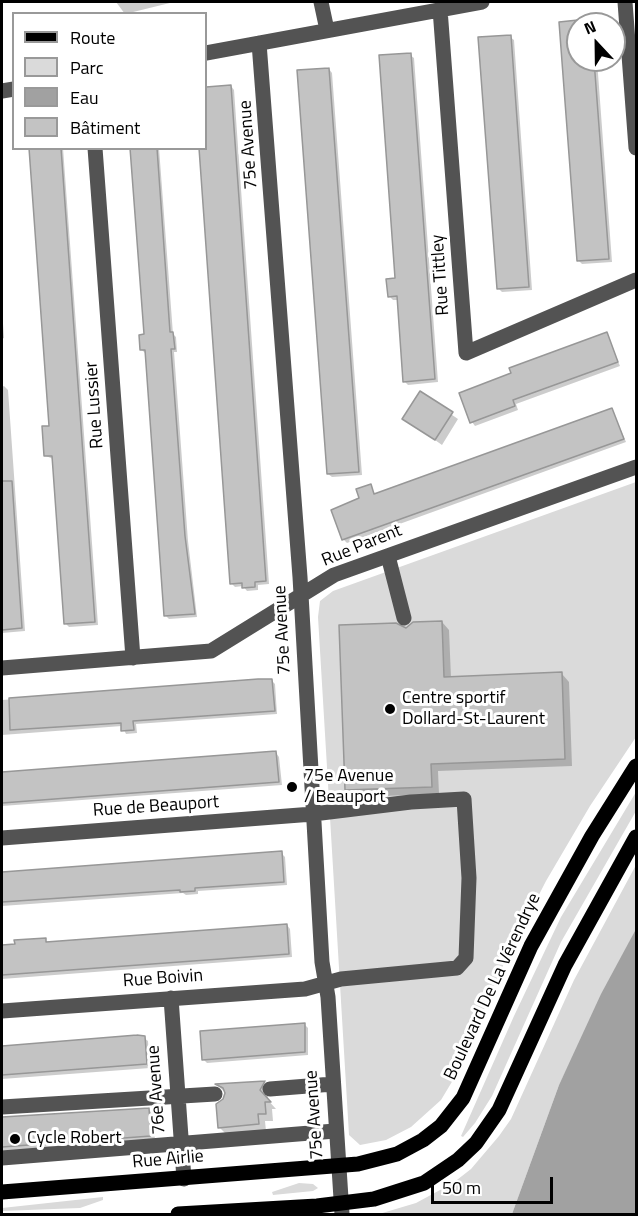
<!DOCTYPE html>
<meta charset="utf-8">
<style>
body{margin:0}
#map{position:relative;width:638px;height:1216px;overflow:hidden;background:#fff;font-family:"Titillium Web",sans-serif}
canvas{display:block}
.frame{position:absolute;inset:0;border:3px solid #000;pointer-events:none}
.legend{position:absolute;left:12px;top:12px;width:195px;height:138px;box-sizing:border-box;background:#fff;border:2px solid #999;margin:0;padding:8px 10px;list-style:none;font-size:18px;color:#000}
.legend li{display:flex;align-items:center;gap:12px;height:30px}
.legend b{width:30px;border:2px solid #999}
.north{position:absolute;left:566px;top:12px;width:60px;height:60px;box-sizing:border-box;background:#fff;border:2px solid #999;border-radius:50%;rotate:338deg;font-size:16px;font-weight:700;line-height:24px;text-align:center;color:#000}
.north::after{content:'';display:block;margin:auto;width:21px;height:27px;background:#000;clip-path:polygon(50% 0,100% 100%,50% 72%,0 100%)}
.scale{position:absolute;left:431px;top:1177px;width:122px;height:27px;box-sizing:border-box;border:3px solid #000;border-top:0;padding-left:8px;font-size:18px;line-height:21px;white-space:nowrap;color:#000;-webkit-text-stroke:4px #fff;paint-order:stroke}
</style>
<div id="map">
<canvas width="638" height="1216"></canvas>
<div class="frame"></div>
<ul class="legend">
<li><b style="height:8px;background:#000"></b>Route</li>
<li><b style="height:16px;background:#dadada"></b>Parc</li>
<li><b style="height:16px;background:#a1a1a1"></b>Eau</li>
<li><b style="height:16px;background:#c3c3c3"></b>Bâtiment</li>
</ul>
<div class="north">N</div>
<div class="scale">50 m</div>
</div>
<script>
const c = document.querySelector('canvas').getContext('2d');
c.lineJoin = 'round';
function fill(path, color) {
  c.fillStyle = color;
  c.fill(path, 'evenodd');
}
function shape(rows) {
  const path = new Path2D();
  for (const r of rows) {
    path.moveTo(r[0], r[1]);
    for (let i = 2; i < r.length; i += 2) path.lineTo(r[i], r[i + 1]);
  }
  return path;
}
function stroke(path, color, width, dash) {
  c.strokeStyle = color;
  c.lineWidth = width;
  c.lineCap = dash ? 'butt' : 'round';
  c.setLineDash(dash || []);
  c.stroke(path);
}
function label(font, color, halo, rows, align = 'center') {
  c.font = font + ' "Titillium Web",sans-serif';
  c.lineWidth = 6;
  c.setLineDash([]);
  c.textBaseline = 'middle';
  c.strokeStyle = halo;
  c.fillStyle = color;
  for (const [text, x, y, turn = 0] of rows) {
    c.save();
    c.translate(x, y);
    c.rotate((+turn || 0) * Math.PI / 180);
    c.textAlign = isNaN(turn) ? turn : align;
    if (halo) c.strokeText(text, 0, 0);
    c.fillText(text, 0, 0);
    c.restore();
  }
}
fill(shape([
 [636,482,636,737,590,806,546,881,505,961,456,1075,441,1100,411,1127,386,1140,360,1145,349,1135,318,617,320,601,333,591],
 [636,792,636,811,561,942,492,1096,475,1123,463,1137,461,1136,514,1016,561,917],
 [636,865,636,929,559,1085,512,1214,379,1214,416,1203,453,1183,471,1169,499,1136,511,1119,574,980],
 [299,1183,313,1184,318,1188,313,1191,273,1195,272,1192],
 [103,1197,103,1200,80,1208,2,1211,2,1208]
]), '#dadada');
fill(shape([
 [636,929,636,1214,512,1214,559,1085,601,994]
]), '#a1a1a1');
fill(shape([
 [116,2,174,2,125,14],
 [591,21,595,24,578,24,578,60,597,60,612,262,582,264,578,260,561,23],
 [510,37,514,40,532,290,502,292,499,289],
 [410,55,414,58,438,382,408,385,404,381,398,300,393,300,389,296,397,279],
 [329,69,332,73,362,475,332,477,328,474],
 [231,86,234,90,269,584,258,585,258,590,247,591,243,586,235,587,231,583,206,148,206,88],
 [31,148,63,148,98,625,69,627,65,623,53,459,46,456,51,427],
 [131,148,159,148,173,334,176,337,177,352,174,352,188,541,197,617,169,619,166,616,146,354,142,350,145,336],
 [2,309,4,338,2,339],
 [606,334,620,366,516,404,518,410,475,426,472,422],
 [4,386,8,390,25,631,2,633,2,387],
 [420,393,458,419,442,445,404,418],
 [612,410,626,442,347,543,343,539,370,486,376,495],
 [442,622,449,630,451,678,562,674,569,682,572,766,438,771,439,794,355,797,347,790,406,629],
 [271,680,275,684,277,714,136,724,137,733,126,734,122,726,2,735,2,700],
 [276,753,279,757,282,785,2,806,2,773],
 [281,853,285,857,287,885,198,891,198,894,186,895,183,893,2,906,2,873],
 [287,925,290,929,292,957,2,979,2,947,45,940,49,943],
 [304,1024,308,1028,308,1055,207,1063,203,1059],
 [144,1038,148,1041,150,1068,2,1079,2,1048],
 [265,1082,272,1089,267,1099,276,1109,272,1109,273,1121,265,1121,266,1131,227,1135,219,1127,226,1093,218,1086],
 [148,1109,153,1114,155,1140,2,1151,2,1118]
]), '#0003');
const building = shape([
 [578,20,578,60,594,60,609,259,577,261,559,22,578,20],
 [511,35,529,287,497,289,478,37,511,35],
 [411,53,435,379,403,382,397,296,388,297,386,279,395,278,379,55,411,53],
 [329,68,359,472,327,474,297,70,329,68],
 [231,85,266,581,255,582,255,587,242,588,242,583,230,584,199,148,206,148,206,87,231,85],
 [29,148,61,148,95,622,64,624,52,456,44,456,42,426,49,426,29,148],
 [130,148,157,148,170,332,173,332,175,349,171,349,185,536,195,614,164,616,145,350,140,350,139,335,144,334,130,148],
 [607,332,618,362,513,400,515,406,470,423,459,393,511,373,509,368,607,332],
 [420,391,453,412,435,440,402,419,420,391],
 [612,408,624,439,342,540,331,510,359,498,356,489,371,484,374,494,612,408],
 [2,481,12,481,22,628,2,630,2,481],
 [442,621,444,677,562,672,565,759,431,764,432,787,345,790,339,625,396,623,406,628,413,622,442,621],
 [258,679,272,679,275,711,133,721,134,730,121,731,121,723,10,730,9,698,258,679],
 [276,751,279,782,2,803,2,772,276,751],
 [282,851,284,882,195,888,195,891,180,892,180,890,2,902,2,872,282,851],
 [287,924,289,954,2,975,2,945,15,944,14,940,46,938,46,942,287,924],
 [305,1023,305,1052,202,1060,200,1031,305,1023],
 [137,1035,145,1036,147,1064,2,1075,2,1046,137,1035],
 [265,1081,260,1090,271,1102,265,1102,266,1114,258,1114,259,1124,218,1128,216,1104,223,1099,225,1093,223,1088,215,1084,265,1081],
 [149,1108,151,1136,2,1147,2,1117,149,1108]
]);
fill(building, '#c3c3c3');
stroke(building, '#979797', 1.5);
stroke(shape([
 [321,2,327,30],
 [625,2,636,148],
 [440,9,466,353,636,280],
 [259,43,300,577,322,962,328,997,342,1214],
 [206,53,482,2],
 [2,91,14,89],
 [95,148,133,658],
 [388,556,404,618],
 [2,668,211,651,334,575,636,467],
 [2,838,313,814,411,802,464,799,469,878,466,958,457,968,341,979,305,989,2,1011],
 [171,998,184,1179],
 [270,1089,333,1084],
 [2,1107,215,1094],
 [2,1158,335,1131]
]), '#535353', 15);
stroke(shape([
 [2,1192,358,1164,397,1154,423,1140,441,1126,463,1098,531,946,592,836,636,766],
 [178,1214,317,1206,374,1199,424,1183,458,1160,476,1143,499,1110,565,965,636,837]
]), '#000', 15);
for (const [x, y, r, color] of [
 [390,709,6,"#000"],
 [292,787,6,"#000"],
 [15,1139,6,"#000"]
]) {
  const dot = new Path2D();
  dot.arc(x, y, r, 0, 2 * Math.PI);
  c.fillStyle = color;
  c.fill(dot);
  stroke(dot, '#fff', 2);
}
label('18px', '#000', '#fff', [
 ["75e Avenue",249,145,-94],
 ["Rue Tittley",441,275,-94],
 ["Rue Lussier",95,405,-94],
 ["Rue Parent",362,546,-22],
 ["75e Avenue",283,630,-93],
 ["Rue de Beauport",156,807,-4],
 ["Rue Boivin",163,979,-4],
 ["Boulevard De La Vérendrye",493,987,-65],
 ["76e Avenue",157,1090,-94],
 ["75e Avenue",315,1115,-94],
 ["Rue Airlie",168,1160,-5]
]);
label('18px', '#000', '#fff', [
 ["Centre sportif",402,699],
 ["Dollard-St-Laurent",402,720],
 ["75e Avenue",304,777],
 ["/ Beauport",304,798],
 ["Cycle Robert",27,1139]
], 'left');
</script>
